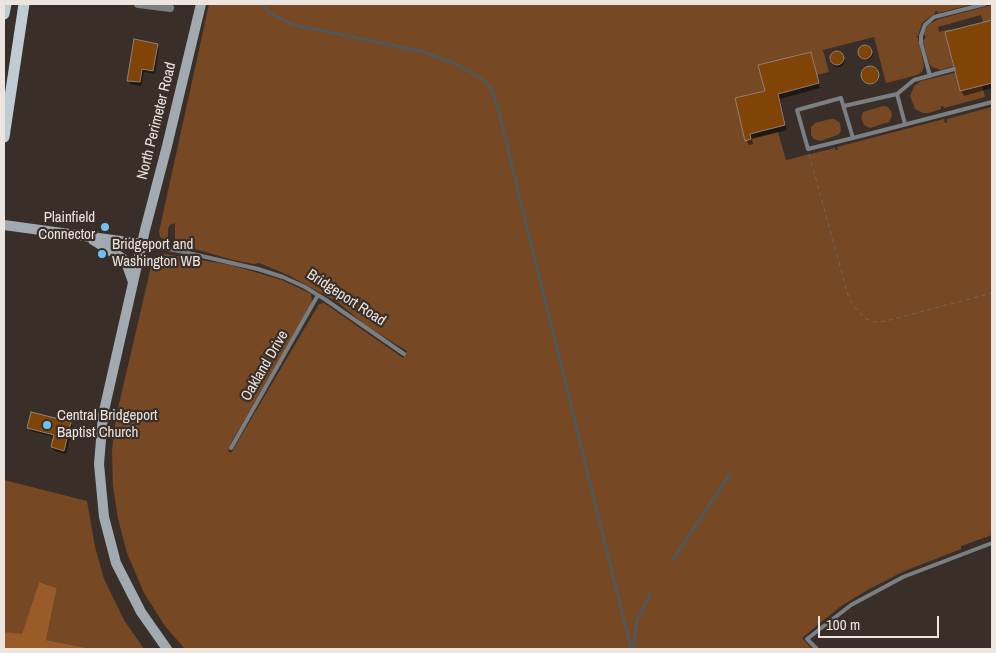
<!DOCTYPE html>
<style>
body{margin:0}
#map{position:relative;width:996px;height:653px;overflow:hidden;background:#392f28;font-family:"Archivo Narrow",sans-serif}
canvas{display:block}
.frame{position:absolute;inset:0;border:5px solid #ebe4df;pointer-events:none}
.scale{position:absolute;left:818px;top:616px;width:121px;height:22px;box-sizing:border-box;border:2px solid #ebe4df;border-top:0;padding-left:6px;font-size:15px;line-height:18px;white-space:nowrap;color:#ebe4df;-webkit-text-stroke:4px #392f28;paint-order:stroke}
</style>
<div id="map">
<canvas width="996" height="653"></canvas>
<div class="frame"></div>
<div class="scale">100 m</div>
</div>
<script>
const c = document.querySelector('canvas').getContext('2d');
c.lineJoin = 'round';
function fill(path, color) {
  c.fillStyle = color;
  c.fill(path, 'evenodd');
}
function shape(rows) {
  const path = new Path2D();
  for (const r of rows) {
    if (r.length === 3) {
      path.moveTo(r[0] + r[2], r[1]);
      path.arc(r[0], r[1], r[2], 0, 2 * Math.PI);
      continue;
    }
    path.moveTo(r[0], r[1]);
    for (let i = 2; i < r.length; i += 2) path.lineTo(r[i], r[i + 1]);
  }
  return path;
}
function stroke(path, color, width, dash) {
  c.strokeStyle = color;
  c.lineWidth = width;
  c.lineCap = dash ? 'butt' : 'round';
  c.setLineDash(dash || []);
  c.stroke(path);
}
function label(font, color, halo, rows, align = 'center') {
  c.font = font + ' "Archivo Narrow",sans-serif';
  c.lineWidth = 4.5;
  c.setLineDash([]);
  c.textBaseline = 'middle';
  c.strokeStyle = halo;
  c.fillStyle = color;
  for (const [text, x, y, turn = 0] of rows) {
    c.save();
    c.translate(x, y);
    c.rotate((+turn || 0) * Math.PI / 180);
    c.textAlign = isNaN(turn) ? turn : align;
    if (halo) c.strokeText(text, 0, 0);
    c.fillText(text, 0, 0);
    c.restore();
  }
}
fill(shape([
 [209,4,974,4,938,13,937,11,935,11,935,13,922,23,918,36,916,36,918,38,924,66,922,72,917,75,886,83,874,37,823,50,829,72,817,75,810,52,759,65,765,91,735,99,745,140,778,132,786,160,835,148,836,150,838,150,837,147,944,119,945,123,947,123,947,119,992,107,992,535,961,546,961,549,902,572,864,592,841,606,802,638,812,649,185,649,165,626,144,593,127,553,118,519,113,486,112,450,116,417,153,258,165,254,231,265,282,280,311,294,312,303,309,309,232,441,228,451,231,453,319,304,324,303,403,358,407,351,365,325,339,303,288,275,259,263,254,264,233,260,181,245,175,238,175,223,170,225,168,228,168,237,165,240,160,237,159,232],
 [992,5,992,20,983,23,981,15,938,27,939,32,950,29,950,31,945,33,953,66,941,70,932,67,929,63,923,41,924,39,926,38,924,34,928,25,939,19],
 [955,73,960,91,982,85,985,97,944,108,943,106,941,106,941,109,928,113,923,113,915,109,910,96,914,86,921,81],
 [883,106,888,107,891,111,892,116,889,122,870,128,864,125,861,118,863,112],
 [830,119,834,119,840,123,841,131,838,135,820,141,814,139,811,135,811,127,815,123],
 [4,480,87,501,95,547,104,579,124,620,144,649,92,649,46,640,57,588,39,582,22,635,4,632]
]), '#764924');
fill(shape([
 [39,582,57,588,46,640,92,649,4,649,4,632,22,634]
]), '#995b27');
fill(shape([
 [992,22,992,88,964,96,961,91,947,33],
 [157,45,159,48,155,74,144,72,141,86,130,84,128,80],
 [866,53,7],
 [810,53,813,58,820,88,780,99,787,130,752,139,753,144,749,145,746,140,767,92],
 [838,60,7],
 [870,76,8],
 [71,423,73,427,66,454,54,451,52,447,55,437,31,431,29,428]
]), '#0007');
stroke(shape([
 [262,4,270,13,291,24,424,52,451,62,483,79,491,88,497,105,631,649],
 [672,561,730,474],
 [633,649,637,620,650,594]
]), '#4a5a62', 2.5);
const building = shape([
 [992,20,992,83,960,91,945,32,992,20],
 [134,39,158,44,153,71,142,69,140,82,127,81,134,39],
 [865,52,7],
 [837,58,7],
 [811,52,819,83,778,94,785,125,750,134,751,139,745,141,735,98,765,91,758,65,811,52],
 [870,75,9],
 [31,412,71,422,64,451,51,447,54,435,27,428,31,412]
]);
fill(building, '#804407');
stroke(building, '#8e8279', 1);
stroke(shape([
 [809,154,848,295,853,305,866,319,875,322,886,321,992,293]
]), '#706760', 1, [4, 4]);
stroke(shape([
 [930,76,921,43,921,36,925,25,934,17,985,4],
 [897,94,905,124],
 [844,106,897,94,914,80,954,69],
 [853,138,841,98,797,110,808,149,853,138,992,102],
 [142,244,184,252,258,269,283,277,305,287,326,300,404,354],
 [231,448,318,295],
 [817,649,807,639,851,605,903,577,992,543]
]), '#797f82', 4);
stroke(shape([
 [138,4,170,8]
]), '#797f82', 8);
stroke(shape([
 [4,225,142,244],
 [93,240,122,258,127,265,133,282],
 [167,649,141,612,116,563,104,517,99,464,103,415,145,230,167,146,201,4]
]), '#a1aab0', 10);
stroke(shape([
 [4,14,6,4],
 [4,137,24,4]
]), '#c0ccd3', 11);
for (const [x, y, r, color] of [
 [105,227,5,"#6ec2f3"],
 [102,254,5,"#6ec2f3"],
 [47,425,5,"#6ec2f3"]
]) {
  const dot = new Path2D();
  dot.arc(x, y, r, 0, 2 * Math.PI);
  c.fillStyle = color;
  c.fill(dot);
  stroke(dot, '#392f28', 2);
}
label('15px', '#ebe4df', '#392f28', [
 ["North Perimeter Road",157,121,-76],
 ["Bridgeport Road",346,298,33],
 ["Oakland Drive",265,366,-60]
]);
label('15px', '#ebe4df', '#392f28', [
 ["Plainfield",95,218,"right"],
 ["Connector",95,235,"right"],
 ["Bridgeport and",112,245],
 ["Washington WB",112,262],
 ["Central Bridgeport",57,416],
 ["Baptist Church",57,433]
], 'left');
</script>
